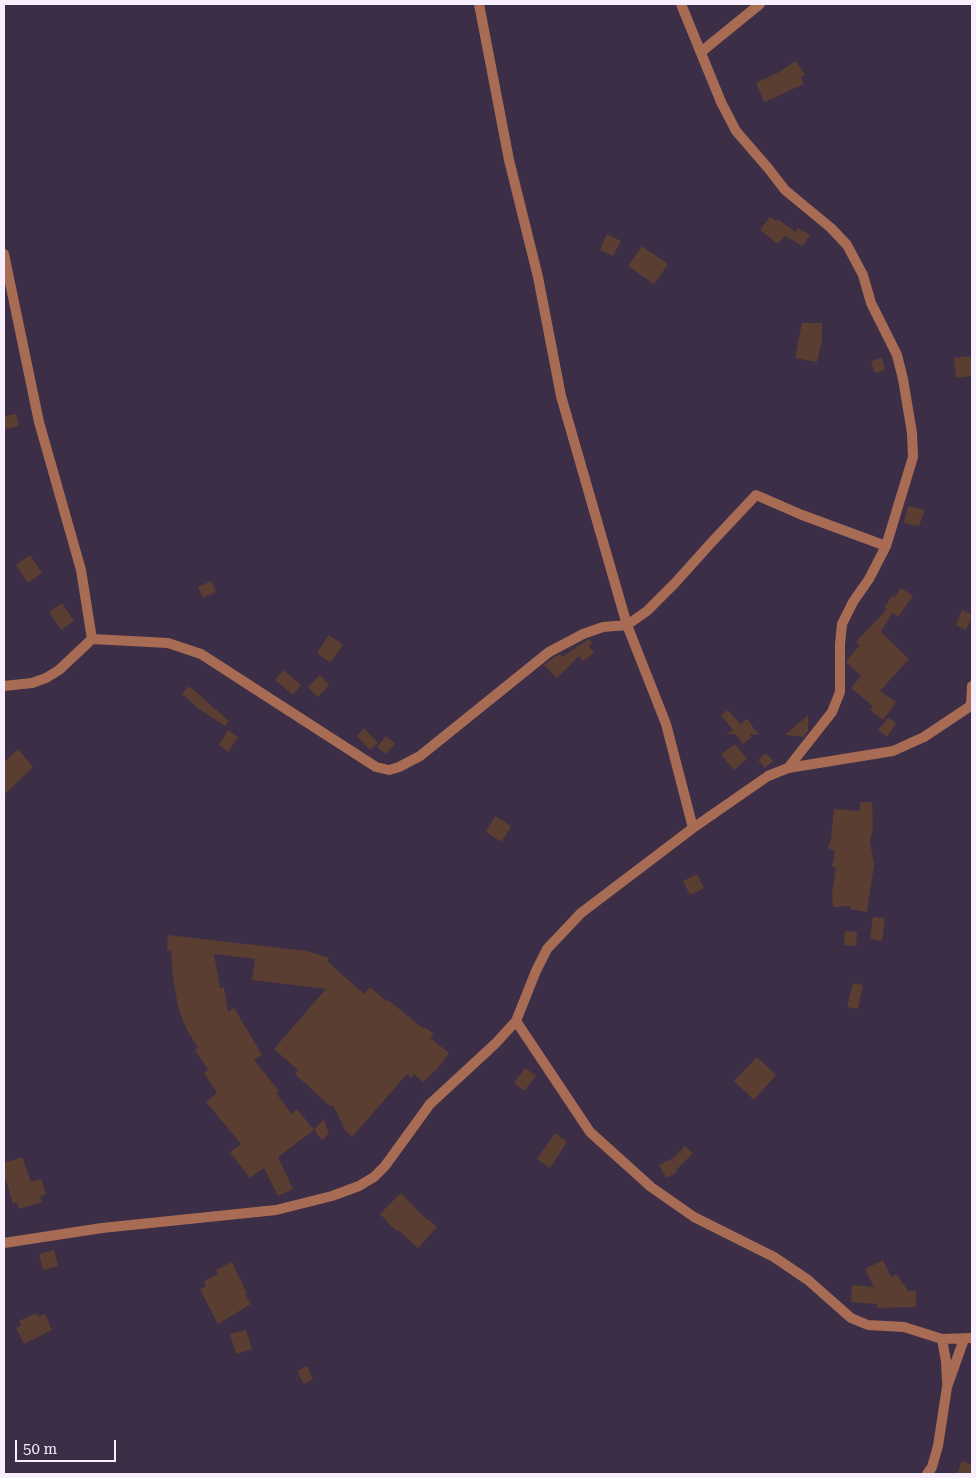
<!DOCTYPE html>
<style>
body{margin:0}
#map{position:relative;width:976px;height:1478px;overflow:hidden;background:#3c2e46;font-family:"Roboto Serif",serif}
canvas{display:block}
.frame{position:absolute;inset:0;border:5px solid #f7effe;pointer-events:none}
.scale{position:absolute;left:15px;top:1440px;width:101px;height:22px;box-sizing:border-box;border:2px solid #f7effe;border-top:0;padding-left:6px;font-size:15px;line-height:18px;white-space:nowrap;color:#f7effe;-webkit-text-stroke:4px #3c2e46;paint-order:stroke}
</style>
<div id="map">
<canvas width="976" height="1478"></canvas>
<div class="frame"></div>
<div class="scale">50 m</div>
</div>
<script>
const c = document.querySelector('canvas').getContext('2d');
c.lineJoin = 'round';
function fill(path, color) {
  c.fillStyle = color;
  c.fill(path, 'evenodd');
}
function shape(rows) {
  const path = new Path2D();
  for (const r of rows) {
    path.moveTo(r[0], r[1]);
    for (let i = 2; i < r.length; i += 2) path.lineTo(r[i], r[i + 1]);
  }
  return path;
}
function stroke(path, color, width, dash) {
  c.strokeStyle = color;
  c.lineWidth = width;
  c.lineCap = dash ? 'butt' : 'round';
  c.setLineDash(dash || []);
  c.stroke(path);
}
fill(shape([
 [796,61,805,75,801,78,804,84,764,102,756,83,779,72],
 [770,217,776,221,778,219,795,232,798,228,810,235,803,246,785,236,778,244,760,230],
 [607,234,621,241,613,256,600,250],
 [642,246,668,264,654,284,628,266],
 [802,323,822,323,822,340,817,362,795,358],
 [972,356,972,376,956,378,954,358],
 [882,358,885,370,875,373,871,361],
 [16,414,19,426,4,429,4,416],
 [908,506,925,510,919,526,904,523],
 [30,555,42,573,28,583,16,565],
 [211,581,216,592,203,598,198,587],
 [901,588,913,596,898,617,892,613,881,632,909,659,880,691,896,702,883,720,870,710,873,706,851,688,861,676,847,663,847,660,860,645,856,642,887,609,884,608,892,596,894,598],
 [62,603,74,621,61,630,49,612],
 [962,610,972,615,966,630,956,625],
 [329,635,343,645,330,663,317,653],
 [589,639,592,643,589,646,594,653,583,661,579,656,557,678,544,665,553,658,560,654,562,657],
 [283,670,301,685,293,695,275,680],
 [320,675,329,685,318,697,308,687],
 [189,686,229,721,225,726,199,709,182,694],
 [728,710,740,724,747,719,759,735,749,734,752,737,743,744,736,734,727,734,733,730,721,715],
 [808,715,808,731,804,737,785,735],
 [888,718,896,723,887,737,878,730],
 [364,728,378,743,370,750,357,736],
 [228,730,238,737,228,752,219,745],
 [386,736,395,743,386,754,377,747],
 [735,744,747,759,734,770,721,754],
 [18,749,33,767,4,795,4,762],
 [766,753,773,761,765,768,758,760],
 [860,802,872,802,873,828,870,841,874,865,867,912,850,909,851,906,833,907,832,894,836,867,832,867,835,851,828,848,831,839,834,809,860,811],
 [495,816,511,826,502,842,486,832],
 [697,874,704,888,690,895,683,881],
 [873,917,885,918,882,941,870,939],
 [845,931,857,932,856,946,844,945],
 [168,935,307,951,329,958,328,962,364,994,370,987,386,1001,388,1000,424,1029,425,1027,434,1034,430,1038,449,1053,436,1070,423,1082,414,1074,411,1078,407,1074,352,1137,345,1130,333,1105,330,1106,295,1074,298,1070,274,1049,326,989,252,980,255,959,214,954,220,988,224,987,228,1012,234,1008,262,1055,254,1060,279,1091,276,1093,292,1114,297,1109,314,1130,278,1157,293,1189,278,1196,264,1168,250,1178,230,1152,241,1144,206,1102,217,1093,204,1073,208,1070,195,1050,198,1048,186,1028,178,1007,173,977,171,951,167,950],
 [853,983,863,985,858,1009,847,1007],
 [757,1057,776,1075,754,1100,734,1081],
 [525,1068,536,1076,524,1091,514,1083],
 [324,1119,329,1134,322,1140,314,1130],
 [555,1133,567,1142,550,1168,537,1159],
 [685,1146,693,1153,676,1170,677,1172,666,1178,659,1165,675,1157],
 [22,1157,31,1182,41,1179,46,1194,40,1196,42,1202,19,1209,17,1202,13,1204,6,1180,4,1181,4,1163],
 [401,1193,427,1220,428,1219,437,1227,418,1248,398,1230,396,1231,380,1214],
 [54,1250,58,1266,43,1270,39,1254],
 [883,1260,891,1277,896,1274,908,1291,916,1291,916,1307,877,1308,877,1304,851,1302,852,1285,874,1287,865,1269],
 [232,1262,247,1294,245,1294,251,1304,218,1324,200,1289,206,1286,204,1281,218,1274,216,1270],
 [36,1313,38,1317,45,1314,52,1330,24,1344,16,1328,21,1325,19,1321],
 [246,1330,252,1349,236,1354,230,1334],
 [307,1366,313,1379,304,1384,297,1371],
 [962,1461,972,1465,970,1474,957,1474]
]), '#5a3e31');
stroke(shape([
 [479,4,509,160,538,277,561,396,627,625,666,724,693,828],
 [681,4,721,102,736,131,768,168,785,190,831,228,847,245,863,275,871,303,897,355,903,379,912,433,913,457,886,546,869,579,853,602,842,624,840,644,840,692,832,712,788,768],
 [701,52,760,4],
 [4,254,39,422,81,570,92,639],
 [4,686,32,683,46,678,59,670,92,639,168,643,201,654,376,767,389,770,399,767,420,756,549,652,583,634,603,627,627,625,647,611,675,583,711,543,756,495,802,515,886,546],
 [971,705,972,686],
 [516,1021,590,1132,651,1187,694,1217,774,1257,808,1280,851,1318,868,1325,904,1327,942,1339,972,1338],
 [4,1243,102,1228,276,1210,332,1196,359,1186,374,1177,385,1166,430,1104,496,1043,516,1021,536,971,547,949,581,913,693,828,768,776,788,768,893,751,924,737,972,705],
 [942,1339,946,1361,947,1382],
 [927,1474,932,1467,938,1446,947,1387,964,1339]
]), '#a86c54', 10);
</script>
